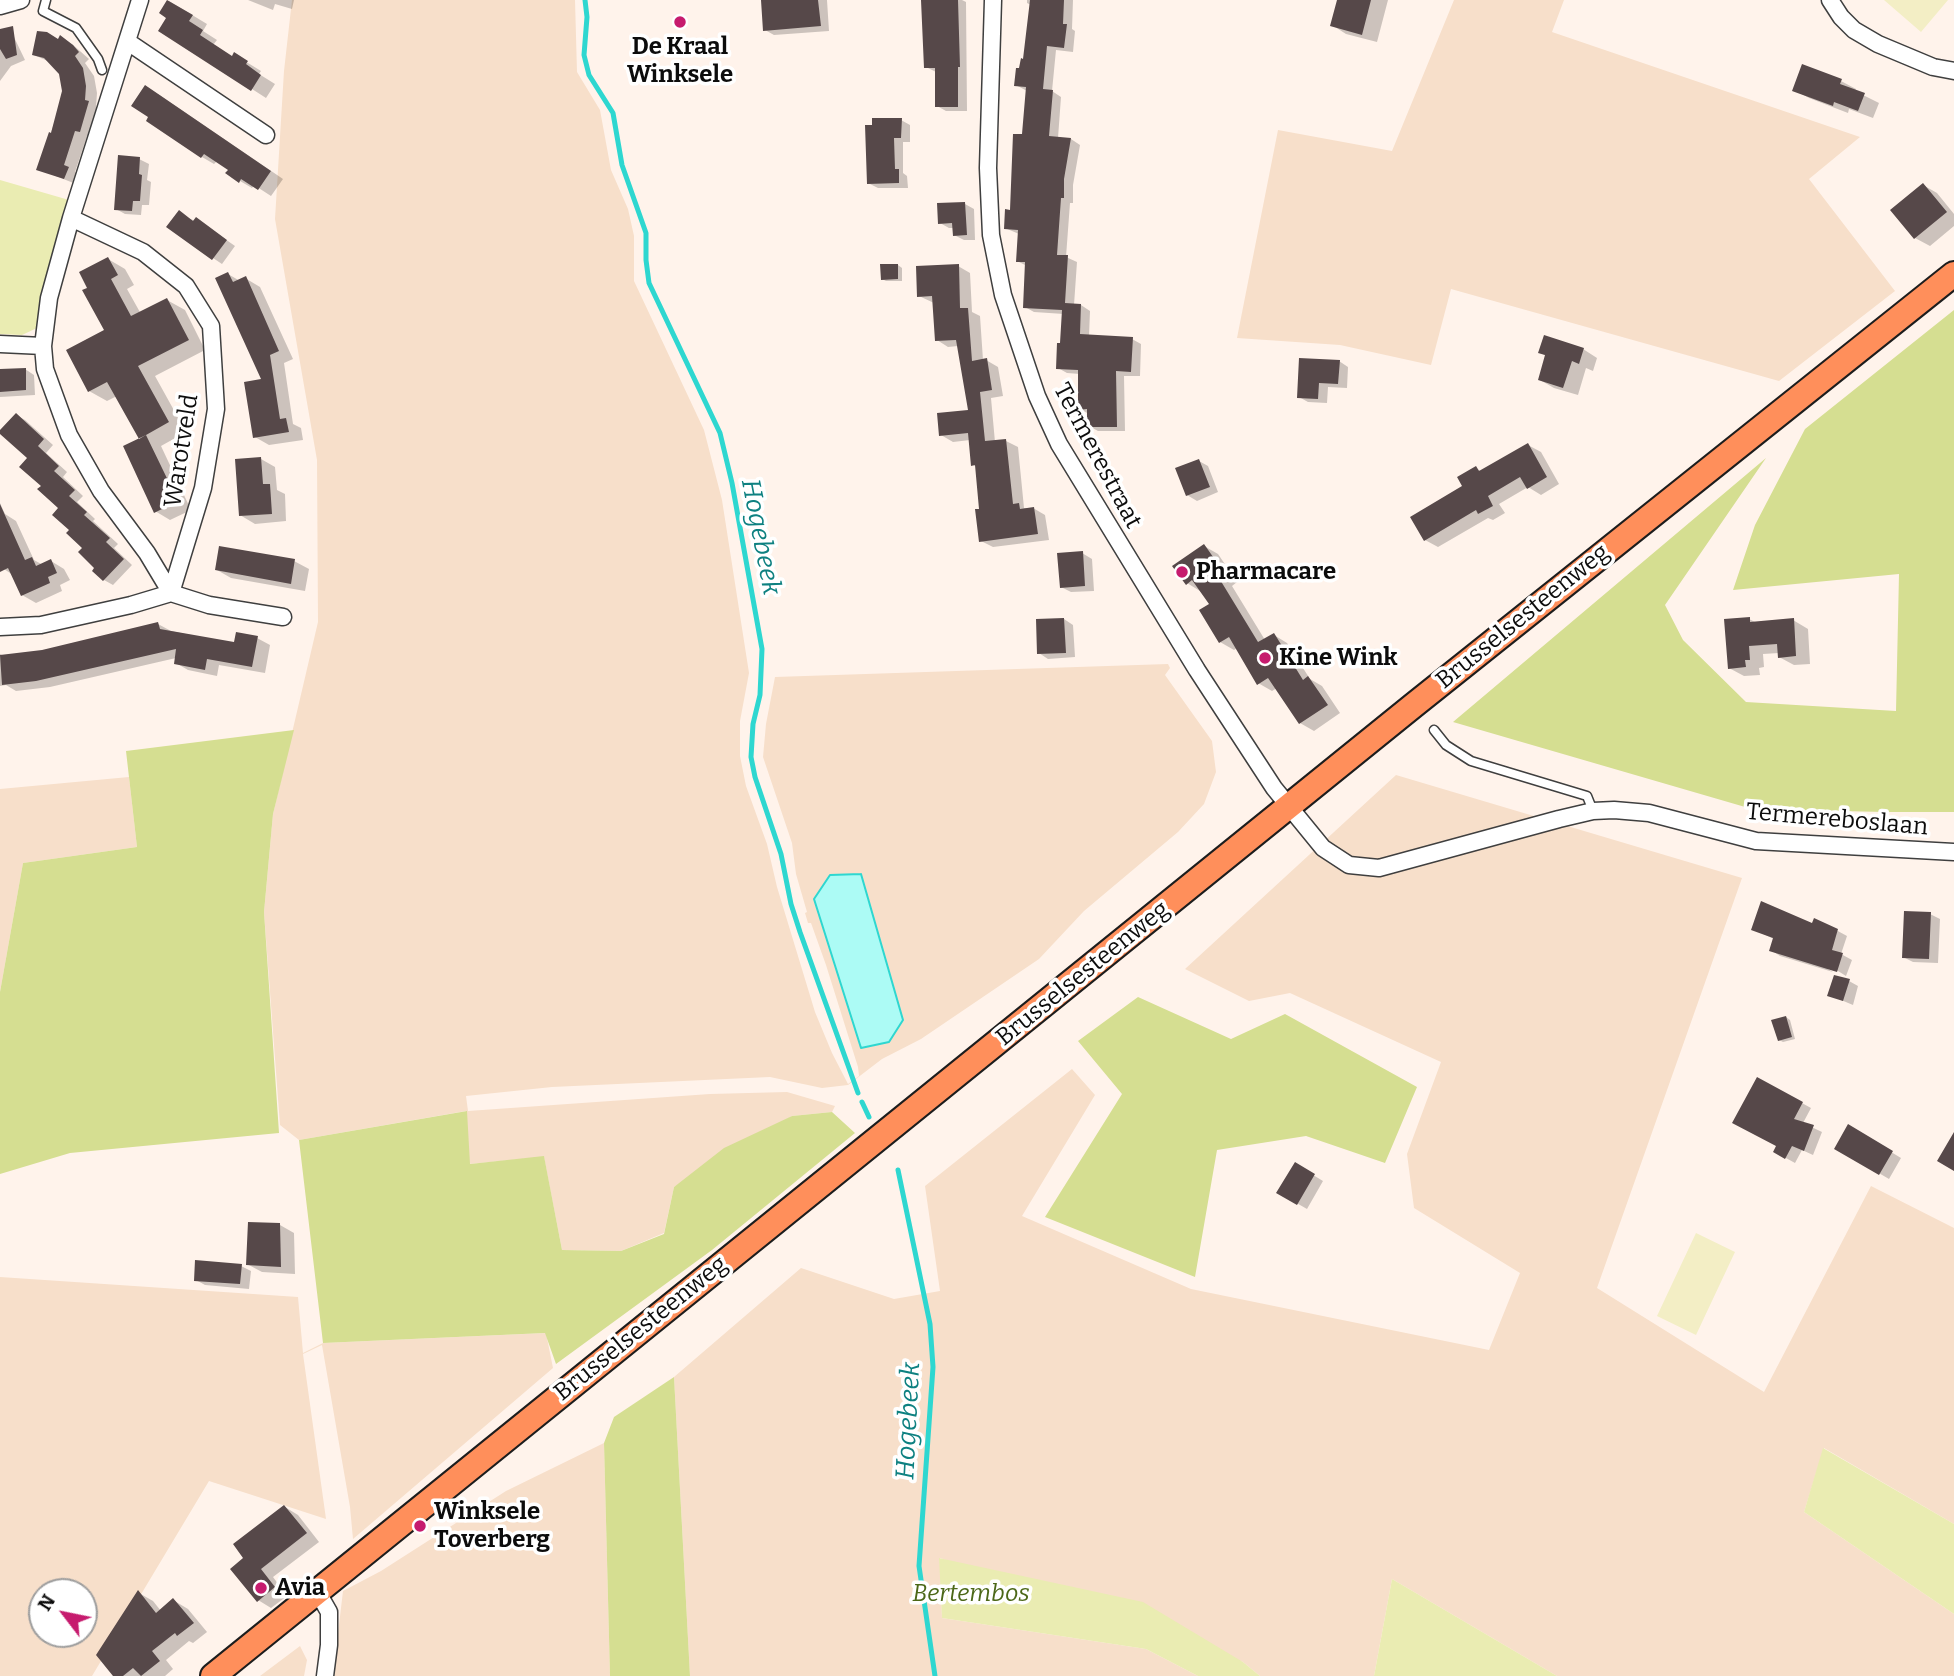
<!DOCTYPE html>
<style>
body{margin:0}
#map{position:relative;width:1954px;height:1676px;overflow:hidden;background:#fff3eb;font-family:Bitter,serif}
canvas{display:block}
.north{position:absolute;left:28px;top:1578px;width:70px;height:70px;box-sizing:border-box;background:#fff;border:2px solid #9e9e9e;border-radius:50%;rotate:302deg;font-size:19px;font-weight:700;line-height:28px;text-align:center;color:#0c0c0c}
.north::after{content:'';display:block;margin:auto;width:24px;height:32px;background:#c61b6e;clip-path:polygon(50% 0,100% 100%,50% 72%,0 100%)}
</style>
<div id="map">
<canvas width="1954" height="1676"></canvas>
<div class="north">N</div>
</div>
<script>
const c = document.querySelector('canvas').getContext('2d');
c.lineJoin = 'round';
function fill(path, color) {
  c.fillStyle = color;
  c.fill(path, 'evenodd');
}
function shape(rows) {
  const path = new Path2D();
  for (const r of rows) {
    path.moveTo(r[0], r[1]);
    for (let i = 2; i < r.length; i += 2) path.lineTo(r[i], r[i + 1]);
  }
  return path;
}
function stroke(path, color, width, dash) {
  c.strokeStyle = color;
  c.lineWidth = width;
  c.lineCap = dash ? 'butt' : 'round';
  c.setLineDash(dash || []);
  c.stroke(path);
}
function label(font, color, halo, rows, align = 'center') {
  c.font = font + ' Bitter,serif';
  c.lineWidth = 7;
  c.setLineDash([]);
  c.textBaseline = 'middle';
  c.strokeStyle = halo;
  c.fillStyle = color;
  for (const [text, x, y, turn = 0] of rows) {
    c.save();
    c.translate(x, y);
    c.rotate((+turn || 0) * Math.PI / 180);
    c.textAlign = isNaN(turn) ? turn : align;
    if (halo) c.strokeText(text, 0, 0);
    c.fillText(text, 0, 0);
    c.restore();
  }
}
fill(shape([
 [292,0,575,0,577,72,600,110,611,170,628,209,634,236,634,281,704,430,722,500,749,673,740,721,740,756,746,786,767,844,777,887,815,1012,832,1053,848,1084,859,1076,858,1067,826,965,811,923,808,923,805,913,807,912,796,874,792,843,763,757,766,724,775,677,1168,664,1170,668,1165,675,1212,741,1216,772,1204,804,1178,832,1084,911,1039,959,921,1039,882,1059,848,1085,822,1088,770,1077,552,1087,466,1096,468,1111,710,1094,787,1092,835,1106,832,1112,792,1116,674,1187,664,1233,621,1251,562,1250,544,1157,469,1164,466,1111,299,1140,280,1125,264,912,273,814,318,622,317,460,275,219,284,71],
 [1454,0,1564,0,1552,32,1860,137,1809,179,1895,291,1779,381,1451,289,1431,365,1340,345,1237,338,1278,130,1392,151],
 [1396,775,1742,878,1597,1288,1764,1392,1871,1186,1954,1228,1954,1524,1824,1448,1804,1512,1954,1614,1954,1676,1557,1676,1392,1579,1374,1676,1260,1676,1243,1662,940,1558,942,1618,1146,1649,1198,1676,690,1676,674,1377,801,1268,894,1299,940,1291,925,1186,1072,1069,1095,1095,1022,1216,1191,1289,1489,1350,1520,1273,1414,1208,1407,1154,1441,1062,1290,993,1249,1001,1185,969],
 [129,777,137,847,23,863,0,992,0,789],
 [0,1277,298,1297,303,1353,323,1343,546,1333,553,1368,353,1539,350,1507,322,1345,303,1354,326,1519,209,1481,92,1676,0,1676],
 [42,1592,84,1592,84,1634,42,1634],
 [604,1443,610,1676,333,1676,343,1591,381,1571,506,1491],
 [300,1646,307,1660,304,1676,260,1676]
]), '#f7dfca');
fill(shape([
 [0,180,69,200,37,328,22,335,0,334],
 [1823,1448,1954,1524,1954,1614,1804,1512],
 [939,1558,1143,1602,1243,1662,1260,1676,1198,1676,1146,1649,942,1618],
 [1392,1579,1557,1676,1374,1676]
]), '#eaecb2');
fill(shape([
 [1954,310,1954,812,1885,812,1752,809,1453,722,1766,458,1665,605,1683,640,1746,702,1896,711,1899,574,1733,590,1755,525,1805,429],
 [294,730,273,814,264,912,279,1133,70,1153,0,1174,0,992,23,863,137,847,126,751],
 [1138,997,1231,1039,1285,1014,1417,1087,1385,1163,1306,1136,1217,1150,1195,1277,1045,1217,1122,1094,1078,1041],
 [467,1111,470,1164,544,1156,562,1250,621,1251,664,1234,674,1187,724,1148,792,1116,832,1112,855,1133,712,1250,556,1364,545,1333,323,1343,299,1140],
 [674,1377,690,1676,610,1676,604,1443,614,1417]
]), '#d5de91');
fill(shape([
 [1884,0,1948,0,1921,32],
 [1696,1233,1735,1252,1696,1335,1657,1316]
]), '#f3eec5');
const water = shape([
 [861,874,903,1020,889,1042,861,1048,814,899,830,875,861,874]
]);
fill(water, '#acfbf5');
stroke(water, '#2ed7d0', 2);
fill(shape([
 [248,0,294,0,292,9,275,4,273,10],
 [762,0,827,0,829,31,774,35,765,30],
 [923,0,962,0,966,2,967,111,946,111,937,106,936,72,926,67],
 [1027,0,1073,0,1072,29,1075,31,1073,52,1056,50,1052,91,1061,97,1058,138,1071,139,1080,145,1073,185,1073,203,1070,203,1066,257,1077,262,1074,305,1081,305,1090,311,1089,336,1132,339,1141,344,1140,376,1124,376,1125,431,1098,431,1089,426,1089,414,1080,409,1080,374,1067,373,1058,368,1062,345,1064,314,1034,312,1025,307,1027,266,1017,261,1019,234,1005,228,1011,212,1023,136,1027,91,1016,85,1025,61,1031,5,1027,3],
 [1339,0,1388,0,1377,42,1346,34,1332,25],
 [169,1,207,24,203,31,217,40,213,45,233,58,235,55,261,71,259,74,275,84,266,98,252,89,161,13],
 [0,31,13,35,25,60,11,66,0,81],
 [59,41,72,44,89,59,85,63,94,76,97,93,96,107,99,109,91,137,87,136,75,172,79,175,76,184,38,169,60,107,64,91,60,73,50,62,34,55],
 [1803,66,1841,81,1856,89,1855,91,1879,103,1873,118,1849,109,1848,113,1809,98,1795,90],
 [158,94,283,179,271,196,254,185,252,188,240,181,230,170,217,161,214,164,202,157,148,121],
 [901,120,910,125,910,142,903,142,903,173,907,176,908,188,878,188,868,183],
 [139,159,149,164,147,180,151,182,149,205,142,205,141,215,125,214,116,209],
 [1923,185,1937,193,1954,214,1954,226,1930,246,1915,238],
 [965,204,974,209,975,240,964,240,954,235,954,228,949,228,940,223],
 [188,218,205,225,235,246,222,264,213,258],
 [108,259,125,269,134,285,127,289,141,314,167,300,185,310,205,350,155,376,186,432,161,446,191,510,170,520,155,511,141,439,117,396,107,401,89,391,107,331,89,289],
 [898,265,902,268,902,281,886,281,882,279],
 [958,266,970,273,972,312,980,316,983,360,986,360,998,367,1003,396,991,398,995,442,1006,441,1018,447,1024,508,1033,508,1045,515,1049,540,993,547,981,541,981,510,977,467,973,465,970,440,953,442,941,435,970,411,958,346,948,347,937,340,934,303,919,296],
 [228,274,240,281,245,278,260,287,293,359,284,363,293,424,301,428,303,440,269,445,255,437,263,380],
 [1583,349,1597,358,1593,371,1586,368,1578,395,1554,388,1540,380,1547,356,1540,353],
 [1339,361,1348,367,1347,388,1328,387,1327,403,1308,402,1299,397],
 [25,369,34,375,35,395,0,397,0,370],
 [16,415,25,420,53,445,46,453,67,472,63,477,83,496,77,502,95,519,93,521,118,544,114,548,132,565,113,585,104,580,85,547,71,529,60,508,43,486,29,458],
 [1528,445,1541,452,1559,484,1541,495,1528,487,1499,504,1505,513,1493,520,1488,518,1438,547,1425,540,1476,468,1482,472],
 [261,459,275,467,277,490,285,494,286,521,255,524,240,515],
 [1199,461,1208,466,1218,492,1197,501,1187,495],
 [0,503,5,514,16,521,34,560,43,565,51,561,64,569,70,580,60,585,62,591,36,603,22,595,13,575,4,569,0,560],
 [1204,546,1218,554,1237,582,1232,586,1265,640,1274,635,1287,643,1310,679,1322,686,1340,713,1314,731,1300,723,1277,688,1272,691,1258,683,1237,648,1234,650,1220,642,1211,604,1200,591,1187,583],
 [1082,553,1092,559,1094,591,1071,592,1061,587],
 [294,561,309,569,305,591,231,578,217,570],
 [1064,619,1073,625,1075,657,1048,659,1039,653],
 [1749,619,1757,623,1793,620,1808,629,1810,664,1794,665,1779,657,1779,653,1763,654,1764,667,1759,668,1760,675,1744,676,1729,668],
 [158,624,171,631,235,644,257,638,270,645,265,673,219,665,217,676,188,670,176,663,176,658,50,687,16,691,6,685,0,686,0,654,4,656,43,652],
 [1930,914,1940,919,1938,963,1913,962,1903,957],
 [1813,925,1836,930,1847,936,1841,954,1852,960,1846,976,1830,966,1828,969,1833,972,1780,956,1771,950,1774,939,1753,929],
 [1849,981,1858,986,1853,1005,1829,995],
 [1786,1017,1790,1020,1795,1039,1783,1042,1779,1040],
 [1758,1079,1811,1108,1803,1123,1822,1132,1813,1155,1802,1150,1795,1163,1775,1152,1778,1146],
 [1848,1126,1901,1158,1889,1179,1836,1148],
 [1295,1164,1323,1181,1307,1209,1279,1193],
 [280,1225,294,1233,295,1274,262,1272,247,1264],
 [241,1266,251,1271,249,1289,205,1285,196,1280],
 [285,1507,298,1515,319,1542,273,1577,287,1596,271,1608,258,1600,246,1558],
 [139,1593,153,1601,161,1611,173,1600,188,1609,207,1632,193,1643,189,1641,166,1660,173,1669,165,1676,115,1676]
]), '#0003');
stroke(shape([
 [585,0,587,17,584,55,589,75,613,113,622,165,646,233,646,260,649,283,720,433,732,483,762,649,760,695,753,724,751,757,755,777,781,854,791,904,800,932,858,1093],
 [862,1102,869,1117],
 [898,1170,930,1324,933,1367,919,1566,935,1676]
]), '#2ed7d0', 5);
fill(shape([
 [167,0,193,15,189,21,203,30,200,35,232,56,234,52,248,61,246,64,261,75,251,91,158,31,166,18,159,13],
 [761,0,818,0,821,26,763,31],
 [921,0,958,0,960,67,958,67,958,107,935,107,935,68,924,68],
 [1030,0,1064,0,1063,24,1067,24,1064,48,1047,46,1043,89,1053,90,1049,136,1071,138,1064,179,1064,198,1061,198,1057,255,1068,255,1065,303,1081,304,1080,334,1133,337,1131,372,1116,371,1117,427,1087,427,1087,409,1078,410,1078,370,1056,369,1057,343,1060,343,1062,310,1023,308,1025,262,1016,262,1018,230,1004,229,1005,209,1010,210,1013,134,1022,134,1026,87,1014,86,1016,68,1019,68,1021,58,1023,59],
 [1337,0,1371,0,1362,35,1330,26],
 [13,26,17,55,6,59,0,49,0,29],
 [37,31,47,32,58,39,60,35,73,45,79,52,75,56,83,68,86,86,85,100,89,101,80,132,75,131,64,165,69,167,64,179,36,170,49,132,51,133,62,91,59,74,44,58,32,55],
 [1802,64,1842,79,1840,84,1865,93,1858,111,1834,102,1833,106,1792,91],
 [145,85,271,171,258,190,241,179,239,183,225,173,228,170,204,154,201,158,146,121,148,117,131,106],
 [872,118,902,118,901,138,894,138,895,169,899,169,899,183,867,184,865,125,872,125],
 [118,155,140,157,139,174,142,175,140,201,133,201,132,211,114,210],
 [1923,183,1947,212,1914,239,1890,210],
 [965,202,967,235,953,236,952,223,938,224,937,203],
 [179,210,193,221,196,217,227,240,212,260,166,227],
 [108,257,118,275,111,279,131,316,167,298,189,340,138,366,169,422,139,439,107,382,88,392,66,350,104,330,82,290,87,288,79,272],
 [880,264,898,264,898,279,881,280],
 [959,264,960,308,968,308,972,361,987,358,992,390,980,392,985,441,1006,439,1013,504,1019,503,1020,509,1034,507,1038,534,979,542,975,509,979,509,975,465,971,466,968,433,939,436,937,413,968,410,956,340,935,341,932,296,917,297,916,266],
 [228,272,233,282,246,276,279,351,270,355,280,419,286,418,289,432,253,438,244,382,261,379,215,278],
 [1544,335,1584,348,1579,364,1572,361,1563,388,1538,380,1545,355,1538,353],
 [1299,358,1340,360,1338,384,1319,383,1318,399,1297,398],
 [26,368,26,390,0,392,0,369],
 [16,413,44,439,38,446,59,466,54,471,75,490,69,496,87,512,84,515,110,538,106,542,124,559,103,581,92,571,94,568,78,552,82,548,66,533,69,530,52,515,58,508,37,489,41,486,19,467,27,458,0,434,0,430],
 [146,435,178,501,154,513,123,446],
 [1528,443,1547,477,1527,489,1520,477,1488,496,1493,506,1478,514,1476,510,1424,541,1410,517,1462,486,1457,477,1476,466,1479,471],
 [261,457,263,484,270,484,272,514,239,516,235,459],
 [1199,459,1210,487,1186,496,1175,468],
 [0,504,25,560,32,557,36,566,51,559,57,573,48,577,50,583,21,596,8,568,0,572],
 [1204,544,1225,574,1219,578,1258,642,1274,633,1303,680,1308,676,1328,705,1299,724,1268,678,1257,685,1229,637,1219,643,1199,610,1209,604,1192,580,1186,585,1172,566],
 [219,546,295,559,291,584,215,570],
 [1083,551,1085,586,1060,588,1057,553],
 [1750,617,1750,622,1794,618,1796,656,1778,658,1777,644,1749,646,1750,660,1745,660,1746,667,1728,669,1724,619],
 [1064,618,1066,653,1037,654,1036,619],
 [158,622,160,629,234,642,236,632,258,636,252,667,207,659,205,670,174,664,176,649,36,681,2,685,0,655,42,650],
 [1761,901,1812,923,1814,918,1838,929,1832,950,1843,953,1837,972,1769,951,1773,938,1751,930],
 [1904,911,1931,912,1929,959,1902,958],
 [1834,975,1850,979,1843,1001,1827,996],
 [1786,1016,1792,1037,1778,1041,1771,1020],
 [1757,1077,1803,1102,1794,1119,1814,1125,1804,1151,1792,1146,1785,1159,1773,1152,1776,1146,1732,1123],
 [1848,1124,1893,1151,1879,1175,1834,1149],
 [1954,1132,1954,1171,1937,1161],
 [1295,1162,1315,1174,1297,1205,1276,1193],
 [248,1222,280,1223,281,1267,246,1265],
 [195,1260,242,1264,240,1284,194,1281],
 [284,1505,307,1533,261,1569,275,1587,257,1602,230,1569,243,1558,233,1544],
 [138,1590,156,1613,173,1598,194,1623,177,1636,175,1633,152,1651,160,1661,141,1676,133,1668,123,1676,113,1676,96,1655]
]), '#564849');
const service = shape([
 [46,0,43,11,76,28,98,59,102,70],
 [1434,730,1446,745,1471,761,1587,796,1593,811]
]);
const minor = shape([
 [140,0,71,218,49,298,43,346,45,369,69,435,101,491,147,553,171,593,209,605,283,617],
 [993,0,988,168,991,235,1003,295,1037,396,1059,444,1197,670,1274,788,1323,848,1349,865,1379,868,1559,819,1593,811,1614,810,1649,813,1756,841,1954,852],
 [1830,0,1841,17,1854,30,1878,44,1933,67,1954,71],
 [0,6,21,0],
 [128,42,266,135],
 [0,344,43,346],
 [0,627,41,625,131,605,171,593,203,488,216,409,211,326,186,286,143,252,71,218],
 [317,1591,329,1612,329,1645,325,1676]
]);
const primary = shape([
 [213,1676,1414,705,1954,274]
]);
stroke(service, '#3f3f3f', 11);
stroke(minor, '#3f3f3f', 19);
stroke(primary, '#1d1d1d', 28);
stroke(service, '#fff', 8);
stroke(minor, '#fff', 16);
stroke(primary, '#ff8f5b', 24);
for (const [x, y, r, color] of [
 [680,22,7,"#c61b6e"],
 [1182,572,7,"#c61b6e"],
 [1265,658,7,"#c61b6e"],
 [420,1526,7,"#c61b6e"],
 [261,1588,7,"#c61b6e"]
]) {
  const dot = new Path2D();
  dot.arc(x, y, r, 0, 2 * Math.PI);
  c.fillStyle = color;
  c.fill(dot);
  stroke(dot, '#fff', 2.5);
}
label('bold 24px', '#0c0c0c', '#fff', [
 ["De Kraal",680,47,"center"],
 ["Winksele",680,75,"center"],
 ["Pharmacare",1196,572],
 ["Kine Wink",1279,658],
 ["Winksele",434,1512],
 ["Toverberg",434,1540],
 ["Avia",275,1588]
], 'left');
label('24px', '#0c0c0c', '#fff', [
 ["Warotveld",182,451,-81],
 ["Termerestraat",1097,456,62],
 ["Brusselsesteenweg",1523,617,-39],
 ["Termereboslaan",1837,820,5],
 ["Brusselsesteenweg",1083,974,-39],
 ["Brusselsesteenweg",641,1329,-39]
]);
label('italic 24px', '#4c6818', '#fff', [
 ["Bertembos",971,1594]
]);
label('italic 26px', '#0e8181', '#fff', [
 ["Hogebeek",760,537,79],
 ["Hogebeek",909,1421,-87]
]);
</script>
